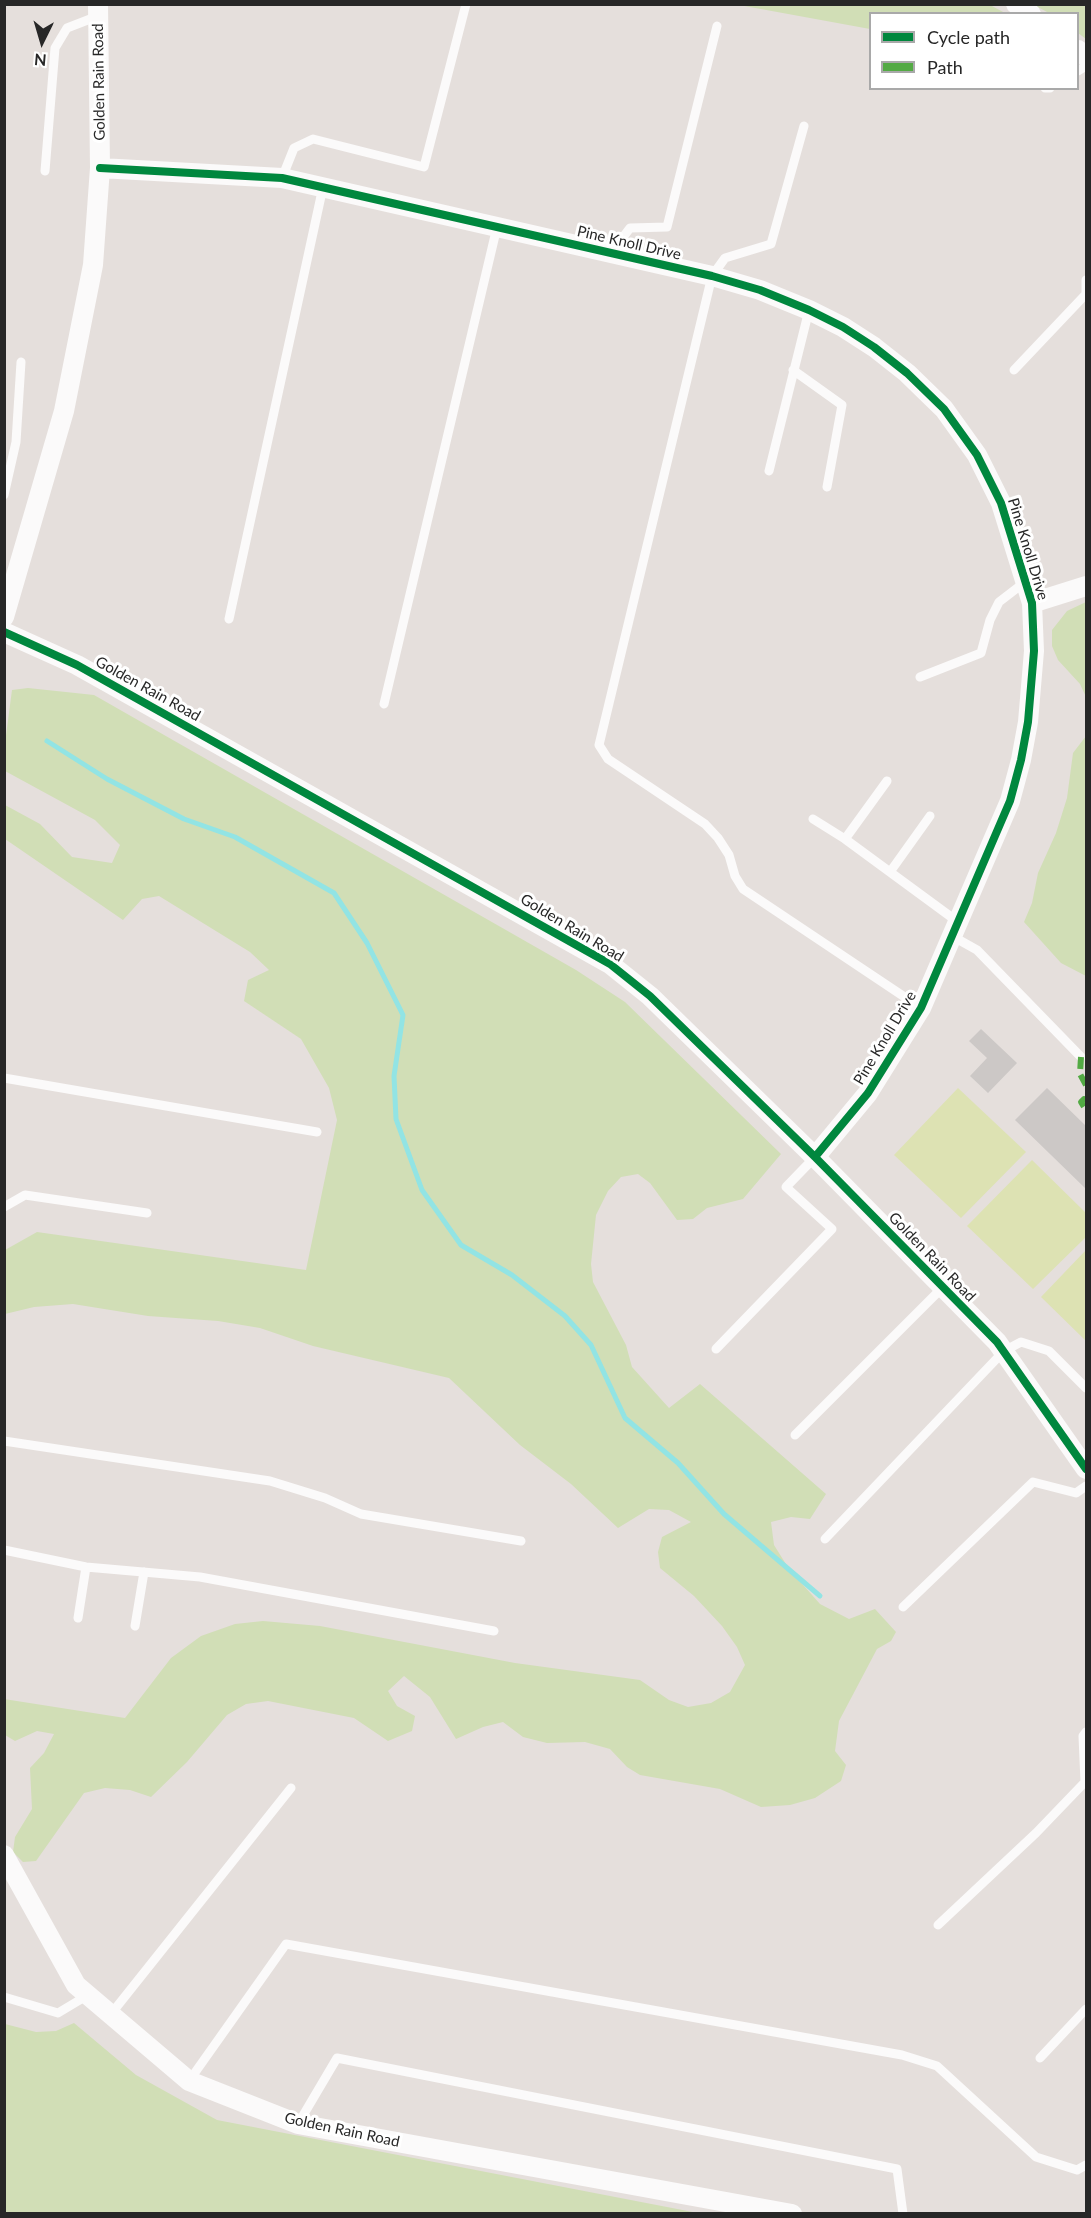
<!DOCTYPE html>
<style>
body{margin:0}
#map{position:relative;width:1091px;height:2218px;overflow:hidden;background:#e5dfdc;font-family:Lato,sans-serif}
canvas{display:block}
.frame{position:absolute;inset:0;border:6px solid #272727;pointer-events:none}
.legend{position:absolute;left:869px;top:12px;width:210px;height:78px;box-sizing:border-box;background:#fff;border:2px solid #a9a9a9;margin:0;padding:8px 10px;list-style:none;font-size:18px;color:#272727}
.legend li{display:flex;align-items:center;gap:12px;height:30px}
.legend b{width:30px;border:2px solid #a9a9a9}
.north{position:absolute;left:12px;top:12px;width:60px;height:60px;-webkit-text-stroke:4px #fff;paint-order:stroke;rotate:185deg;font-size:16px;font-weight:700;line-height:24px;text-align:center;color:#272727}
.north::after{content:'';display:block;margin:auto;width:21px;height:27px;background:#272727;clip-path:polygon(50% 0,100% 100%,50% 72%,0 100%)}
</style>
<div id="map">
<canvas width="1091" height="2218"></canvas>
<div class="frame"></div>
<ul class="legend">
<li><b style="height:8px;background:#00873e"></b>Cycle path</li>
<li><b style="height:8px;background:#53aa44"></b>Path</li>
</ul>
<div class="north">N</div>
</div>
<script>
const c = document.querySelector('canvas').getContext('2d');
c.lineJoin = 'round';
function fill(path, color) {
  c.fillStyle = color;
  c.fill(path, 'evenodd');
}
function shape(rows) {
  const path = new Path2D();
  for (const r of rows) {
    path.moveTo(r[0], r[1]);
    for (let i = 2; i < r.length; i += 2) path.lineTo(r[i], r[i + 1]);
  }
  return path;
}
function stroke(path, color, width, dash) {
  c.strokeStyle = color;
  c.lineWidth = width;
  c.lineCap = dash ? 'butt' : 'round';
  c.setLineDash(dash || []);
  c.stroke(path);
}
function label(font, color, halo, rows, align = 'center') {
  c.font = font + ' Lato,sans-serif';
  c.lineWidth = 6;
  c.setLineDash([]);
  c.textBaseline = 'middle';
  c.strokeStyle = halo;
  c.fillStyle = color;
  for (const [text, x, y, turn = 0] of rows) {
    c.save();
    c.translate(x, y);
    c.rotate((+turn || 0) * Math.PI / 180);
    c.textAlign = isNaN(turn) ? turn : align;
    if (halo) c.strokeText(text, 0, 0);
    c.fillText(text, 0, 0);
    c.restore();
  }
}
fill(shape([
 [990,5,1005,13,870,14,870,29,739,5],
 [1034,5,1086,5,1086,39,1078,33,1078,14,1049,13],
 [1086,602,1086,697,1080,684,1058,660,1052,646,1052,630,1067,611],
 [28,688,94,695,576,970,625,1002,781,1154,743,1199,707,1208,693,1219,677,1220,650,1183,638,1174,621,1177,608,1191,596,1215,591,1264,593,1282,626,1345,632,1367,669,1408,700,1384,826,1494,810,1519,791,1517,771,1522,774,1545,789,1569,820,1604,849,1619,875,1609,896,1632,891,1641,877,1649,839,1721,835,1751,846,1765,841,1781,815,1798,790,1805,761,1807,720,1789,640,1775,627,1767,610,1749,585,1742,547,1743,523,1737,503,1722,483,1727,456,1739,430,1697,404,1676,388,1691,397,1706,415,1716,412,1731,388,1741,354,1718,268,1701,246,1704,227,1715,187,1762,151,1797,130,1790,105,1788,84,1793,36,1861,23,1862,13,1852,15,1837,32,1809,30,1768,44,1753,54,1734,37,1731,15,1741,5,1735,4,1699,125,1718,171,1658,201,1636,235,1624,263,1621,320,1626,515,1663,640,1680,669,1700,688,1707,711,1703,730,1692,745,1665,737,1647,722,1626,694,1596,660,1568,658,1552,662,1537,691,1522,669,1510,649,1509,618,1528,571,1484,520,1445,449,1378,313,1346,260,1328,218,1321,148,1316,73,1304,34,1307,5,1314,5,1250,37,1232,306,1270,337,1120,329,1088,301,1039,244,1001,248,980,269,970,250,952,159,896,142,899,123,920,5,839,5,805,40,824,72,857,112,863,120,845,95,820,5,771,5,743,12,690],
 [1086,736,1086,976,1061,963,1024,922,1032,903,1038,873,1056,833,1067,798,1073,753],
 [74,2023,136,2075,217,2120,698,2213,5,2213,5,2024,36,2032,56,2031]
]), '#d1deb6');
fill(shape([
 [958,1088,1026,1152,961,1218,894,1155],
 [1032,1160,1086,1213,1086,1237,1033,1289,967,1226],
 [1086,1250,1086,1341,1041,1297]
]), '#dde2b3');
stroke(shape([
 [47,741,107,779,184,819,235,837,334,893,367,943,403,1015,394,1076,396,1119,422,1190,461,1245,512,1275,565,1316,591,1345,625,1418,678,1463,724,1514,820,1596]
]), '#92e4e4', 5);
fill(shape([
 [981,1029,1017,1063,988,1093,970,1076,987,1058,969,1041],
 [1047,1088,1086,1126,1086,1189,1015,1120]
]), '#ccc8c6');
stroke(shape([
 [1078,71,1086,66],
 [1045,88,1050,88],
 [804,126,771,244,725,258,712,276,599,745,608,759,705,824,718,838,729,855,735,876,743,889,921,1008],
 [45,171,55,48,67,28,98,16],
 [282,178,294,148,313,139,424,167,466,4],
 [611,253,630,228,667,227,717,26],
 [793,370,842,405,827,487],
 [1014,370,1086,294,1086,280],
 [769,471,809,310],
 [4,495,16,442,21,362],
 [229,619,323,187],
 [920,677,981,653,990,620,999,602,1025,582],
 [384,704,497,227],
 [887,781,845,839,958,922],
 [813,819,845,839],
 [890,872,930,816],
 [952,936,977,950,1081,1057],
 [4,1078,317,1132],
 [4,1207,25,1195,147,1213],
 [716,1349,832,1229,786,1187,815,1157],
 [795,1435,943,1287],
 [4,1441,270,1481,325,1498,361,1514,521,1541],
 [825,1539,1004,1351,1021,1342,1049,1351,1086,1388],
 [4,1550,86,1567,200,1577,494,1631],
 [903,1607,1033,1482,1076,1493,1086,1486],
 [78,1618,86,1567],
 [135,1626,144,1572],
 [938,1925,1036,1833,1085,1782,1083,1736,1086,1732],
 [4,1997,58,2013,88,1995],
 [111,2014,291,1788],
 [1040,2058,1086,2009],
 [189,2081,286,1944,902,2055,937,2066,1036,2157,1077,2170,1086,2165],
 [298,2124,337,2058,897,2169,903,2214]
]), '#fbfafa', 9);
stroke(shape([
 [1016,4,1031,14],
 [1078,50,1086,57],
 [100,168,282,178,712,276,760,290,809,310,843,327,874,347,907,373,944,409,977,455,1001,503,1032,603,1034,651,1028,722,1021,760,1010,801,921,1008,868,1093,815,1157],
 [1032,603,1086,586],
 [4,617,64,411,93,265,100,168,98,4],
 [4,632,77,665,610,964,650,996,815,1157,997,1342,1086,1469],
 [4,1855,76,1985,189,2081,298,2124,792,2214]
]), '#fbfafa', 20);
stroke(shape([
 [1081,1057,1080,1074,1086,1085],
 [1086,1100,1084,1099,1081,1102,1086,1110]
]), '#53aa44', 6, [12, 6]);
stroke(shape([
 [100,168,282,178,712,276,760,290,809,310,843,327,874,347,907,373,944,409,977,455,1001,503,1032,603,1034,651,1028,722,1021,760,1010,801,921,1008,868,1093,815,1157],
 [4,632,77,665,610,964,650,996,815,1157,997,1342,1086,1469]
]), '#00873e', 8);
label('15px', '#272727', '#fff', [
 ["Golden Rain Road",99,82,-91],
 ["Pine Knoll Drive",629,243,13],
 ["Pine Knoll Drive",1028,549,73],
 ["Golden Rain Road",148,689,29],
 ["Golden Rain Road",572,928,31],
 ["Pine Knoll Drive",885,1038,-59],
 ["Golden Rain Road",932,1257,46],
 ["Golden Rain Road",342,2130,12]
]);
</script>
